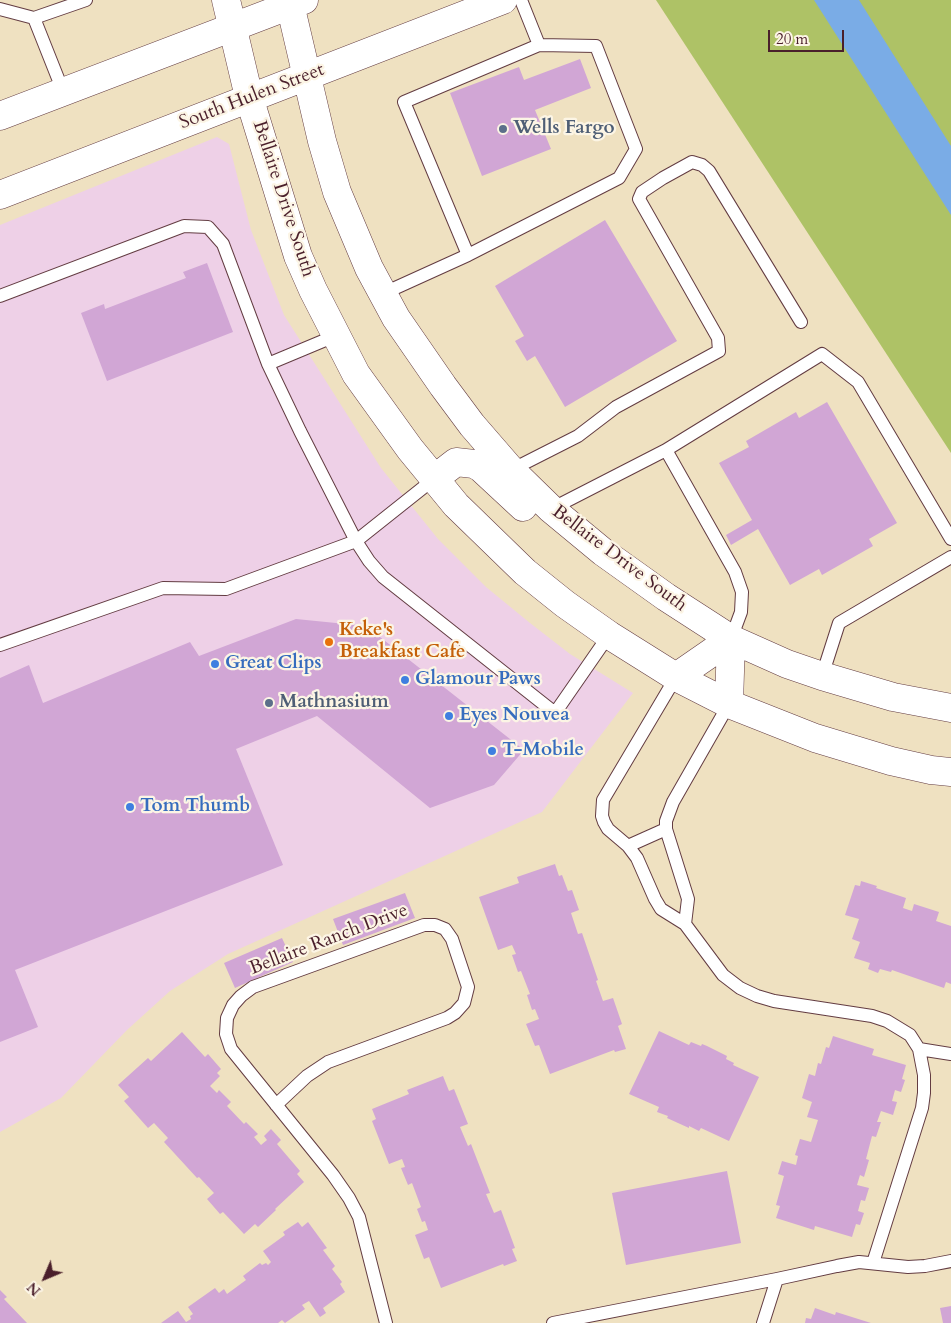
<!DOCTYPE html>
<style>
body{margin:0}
#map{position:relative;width:951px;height:1323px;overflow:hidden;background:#efe1c1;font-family:Cardo,serif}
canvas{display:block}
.north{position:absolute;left:20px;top:1253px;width:50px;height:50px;-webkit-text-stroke:4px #fcf5e5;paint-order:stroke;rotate:225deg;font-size:14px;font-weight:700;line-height:20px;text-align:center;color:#4a1f2b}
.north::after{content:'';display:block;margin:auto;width:18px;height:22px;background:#4a1f2b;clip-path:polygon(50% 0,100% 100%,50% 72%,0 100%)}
.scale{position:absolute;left:768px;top:30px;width:76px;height:22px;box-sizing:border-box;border:2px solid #4a1f2b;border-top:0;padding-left:6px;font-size:15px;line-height:18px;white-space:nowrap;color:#4a1f2b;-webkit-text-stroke:4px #fcf5e5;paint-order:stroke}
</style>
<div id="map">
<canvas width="951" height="1323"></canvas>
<div class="north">N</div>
<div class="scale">20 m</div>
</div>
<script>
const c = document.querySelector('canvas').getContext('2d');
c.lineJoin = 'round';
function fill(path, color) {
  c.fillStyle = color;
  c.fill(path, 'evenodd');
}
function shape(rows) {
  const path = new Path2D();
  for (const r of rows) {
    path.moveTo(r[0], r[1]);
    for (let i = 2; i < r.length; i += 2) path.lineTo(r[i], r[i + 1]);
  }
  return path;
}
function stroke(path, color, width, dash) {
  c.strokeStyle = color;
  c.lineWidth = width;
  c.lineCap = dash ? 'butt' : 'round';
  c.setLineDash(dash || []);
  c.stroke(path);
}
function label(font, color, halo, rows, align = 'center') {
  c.font = font + ' Cardo,serif';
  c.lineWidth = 4.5;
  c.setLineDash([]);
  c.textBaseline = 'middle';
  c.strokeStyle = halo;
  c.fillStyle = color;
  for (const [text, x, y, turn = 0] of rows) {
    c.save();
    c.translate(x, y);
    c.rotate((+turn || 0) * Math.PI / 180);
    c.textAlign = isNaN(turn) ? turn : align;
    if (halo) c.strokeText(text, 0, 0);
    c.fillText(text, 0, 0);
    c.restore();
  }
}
fill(shape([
 [217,137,229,144,251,230,284,315,381,468,438,539,486,587,530,623,570,654,633,693,542,812,228,954,170,991,127,1030,61,1098,0,1132,0,225]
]), '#eed0e7');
fill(shape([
 [656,0,951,0,951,453]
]), '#aec266');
fill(shape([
 [814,0,859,0,951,146,951,215]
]), '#7aace6');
fill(shape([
 [580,59,591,88,535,110,551,149,482,176,450,93,519,67,524,80],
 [605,220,677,341,565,407,535,356,527,361,515,341,524,336,495,286],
 [207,263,233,332,107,381,81,313,104,304,105,309,186,278,183,272],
 [827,402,897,523,869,539,873,546,822,575,819,569,790,585,758,529,731,545,726,535,752,520,719,463,749,447,746,441,796,412,799,418],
 [296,619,366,626,524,750,494,785,430,808,317,716,236,749,283,865,15,970,38,1027,0,1042,0,678,29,665,43,703,190,642,199,656],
 [555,864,559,876,562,875,568,891,572,890,579,910,571,913,578,934,582,933,598,980,596,981,603,1001,613,998,622,1024,618,1026,626,1049,615,1052,614,1050,550,1074,539,1045,535,1046,526,1024,539,1019,535,1009,532,1010,527,995,530,994,521,971,518,972,512,955,516,954,512,945,498,950,479,897,519,883,517,877],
 [861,881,877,886,876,888,906,898,903,908,912,911,914,904,939,912,936,921,951,926,951,984,946,982,944,988,892,970,891,972,880,969,878,973,868,969,870,963,854,958,860,942,852,939,859,919,845,915,855,885,860,886],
 [405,893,415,918,343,945,333,919],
 [282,938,293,962,235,988,224,963],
 [659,1031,689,1045,691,1042,701,1046,702,1044,707,1046,727,1056,726,1059,734,1063,733,1065,759,1077,729,1141,701,1128,699,1131,689,1126,689,1128,667,1118,668,1116,657,1112,659,1107,629,1094],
 [182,1032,205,1057,208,1054,221,1069,217,1073,220,1076,210,1086,217,1093,219,1090,231,1102,227,1106,244,1124,246,1122,258,1134,254,1137,261,1145,267,1140,264,1136,271,1129,281,1140,277,1144,300,1171,297,1174,304,1182,275,1209,276,1210,258,1227,255,1224,244,1234,223,1212,220,1214,207,1199,214,1193,199,1177,197,1178,164,1142,168,1138,154,1123,148,1128,124,1101,129,1097,118,1085,148,1058,151,1061],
 [833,1036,874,1049,872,1055,906,1065,902,1079,905,1080,901,1092,895,1090,892,1101,897,1102,893,1115,881,1111,877,1122,881,1122,876,1137,872,1136,866,1159,869,1160,864,1177,860,1175,857,1185,869,1188,865,1201,861,1200,858,1211,864,1213,860,1225,856,1224,852,1237,815,1226,814,1230,776,1218,780,1206,776,1205,784,1176,778,1174,782,1161,796,1165,798,1156,795,1155,800,1139,811,1142,818,1120,807,1117,812,1102,802,1098,809,1074,815,1076,818,1063,821,1064,826,1047,829,1048],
 [443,1076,449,1091,454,1089,468,1124,460,1127,468,1146,471,1144,490,1193,486,1194,494,1213,501,1210,515,1248,512,1249,517,1261,504,1266,503,1264,441,1288,429,1257,424,1259,415,1235,428,1230,425,1221,422,1222,417,1209,421,1207,412,1183,408,1185,401,1168,405,1167,402,1159,389,1164,372,1121,376,1119,372,1109,409,1094,407,1090],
 [727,1171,741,1243,626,1265,612,1193],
 [298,1222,302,1227,308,1222,327,1248,323,1250,335,1266,332,1269,342,1282,340,1284,345,1292,323,1308,326,1313,320,1317,309,1301,302,1305,305,1309,285,1323,282,1320,278,1323,161,1323,178,1311,186,1322,191,1319,190,1316,193,1314,188,1307,215,1288,219,1293,224,1289,227,1294,246,1280,243,1276,260,1263,262,1265,266,1263,268,1265,271,1262,263,1251,285,1235,283,1232],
 [0,1290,7,1297,4,1299,27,1323,0,1323],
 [951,1306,951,1323,943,1323,940,1308],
 [815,1308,835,1315,836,1312,871,1323,805,1323,806,1318,811,1319]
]), '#d1a6d5');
const service = shape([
 [521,0,539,45],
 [0,9,34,18],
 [63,91,34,18,86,0],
 [382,294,468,255,619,178,636,149,596,46,539,45,404,102,468,255],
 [0,296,184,226,208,227,223,244,268,364,300,431,356,541,369,561,383,577,555,713,609,635],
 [268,364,335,336],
 [666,450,822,354,858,382,951,539],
 [511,470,578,436,616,407,719,351,718,338,639,199,642,192,663,178,692,162,702,165,709,171,801,322],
 [551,509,666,450,735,572,742,592,741,612,731,639],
 [0,645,163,588,226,589,356,541,434,479],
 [822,676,839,623,951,557],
 [676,677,603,800,602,816,604,822,608,829,628,846,637,858,655,899,661,909,685,924,723,975,740,988,757,996,774,1001,872,1016,887,1021,910,1035,919,1049,924,1075,924,1093,922,1108,873,1263],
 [628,846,666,829],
 [685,924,688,899,666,829,666,821,673,802,729,704],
 [919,1049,951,1054],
 [276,1105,307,1076,328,1062,447,1018,455,1013,464,1003,468,987,452,939,445,929,435,925,424,925,253,987,241,996,233,1005,227,1018,226,1034,231,1049,333,1175,349,1198,359,1217,386,1323],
 [553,1323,777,1279,837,1266,859,1262,908,1267,925,1266,951,1261],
 [763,1323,777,1279]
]);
const secondary = shape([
 [226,0,249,97,298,256,313,290,356,374,410,449,456,505,525,572,565,604,609,635,676,677,729,704,815,738,891,761,931,770,951,772],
 [289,0,322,141,337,192,369,268,396,318,443,386,472,425,511,470,551,509,603,552,666,597,731,639,787,664,822,676,893,697,951,708],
 [0,116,304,0],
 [0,195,503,0],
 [434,479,456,462,474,464,481,468,523,507],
 [676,677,731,639],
 [729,704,731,639]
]);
stroke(service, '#633c42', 14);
stroke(secondary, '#633c42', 29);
stroke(service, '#fff', 12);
stroke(secondary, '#fff', 28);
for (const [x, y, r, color] of [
 [503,129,5,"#5c6f8a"],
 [329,642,5,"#e8710a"],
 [215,664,5,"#3f7fe0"],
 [405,680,5,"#3f7fe0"],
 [269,703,5,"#5c6f8a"],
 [449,716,5,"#3f7fe0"],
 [492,751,5,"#3f7fe0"],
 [130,807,5,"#3f7fe0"]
]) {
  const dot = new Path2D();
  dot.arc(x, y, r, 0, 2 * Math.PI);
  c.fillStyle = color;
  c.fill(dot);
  stroke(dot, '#fcf5e5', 2);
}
label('19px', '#4a1f2b', '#fcf5e5', [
 ["South Hulen Street",252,97,-21],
 ["Bellaire Drive South",283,199,72],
 ["Bellaire Drive South",619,559,37],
 ["Bellaire Ranch Drive",329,940,-21]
]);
label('bold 19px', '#4e5e75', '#fcf5e5', [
 ["Wells Fargo",513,129],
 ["Mathnasium",279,703]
], 'left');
label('bold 19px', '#c56008', '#fcf5e5', [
 ["Keke's",339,631],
 ["Breakfast Cafe",339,653]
], 'left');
label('bold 19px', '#366cbe', '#fcf5e5', [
 ["Great Clips",225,664],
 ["Glamour Paws",415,680],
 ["Eyes Nouvea",459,716],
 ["T-Mobile",502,751],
 ["Tom Thumb",140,807]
], 'left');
</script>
